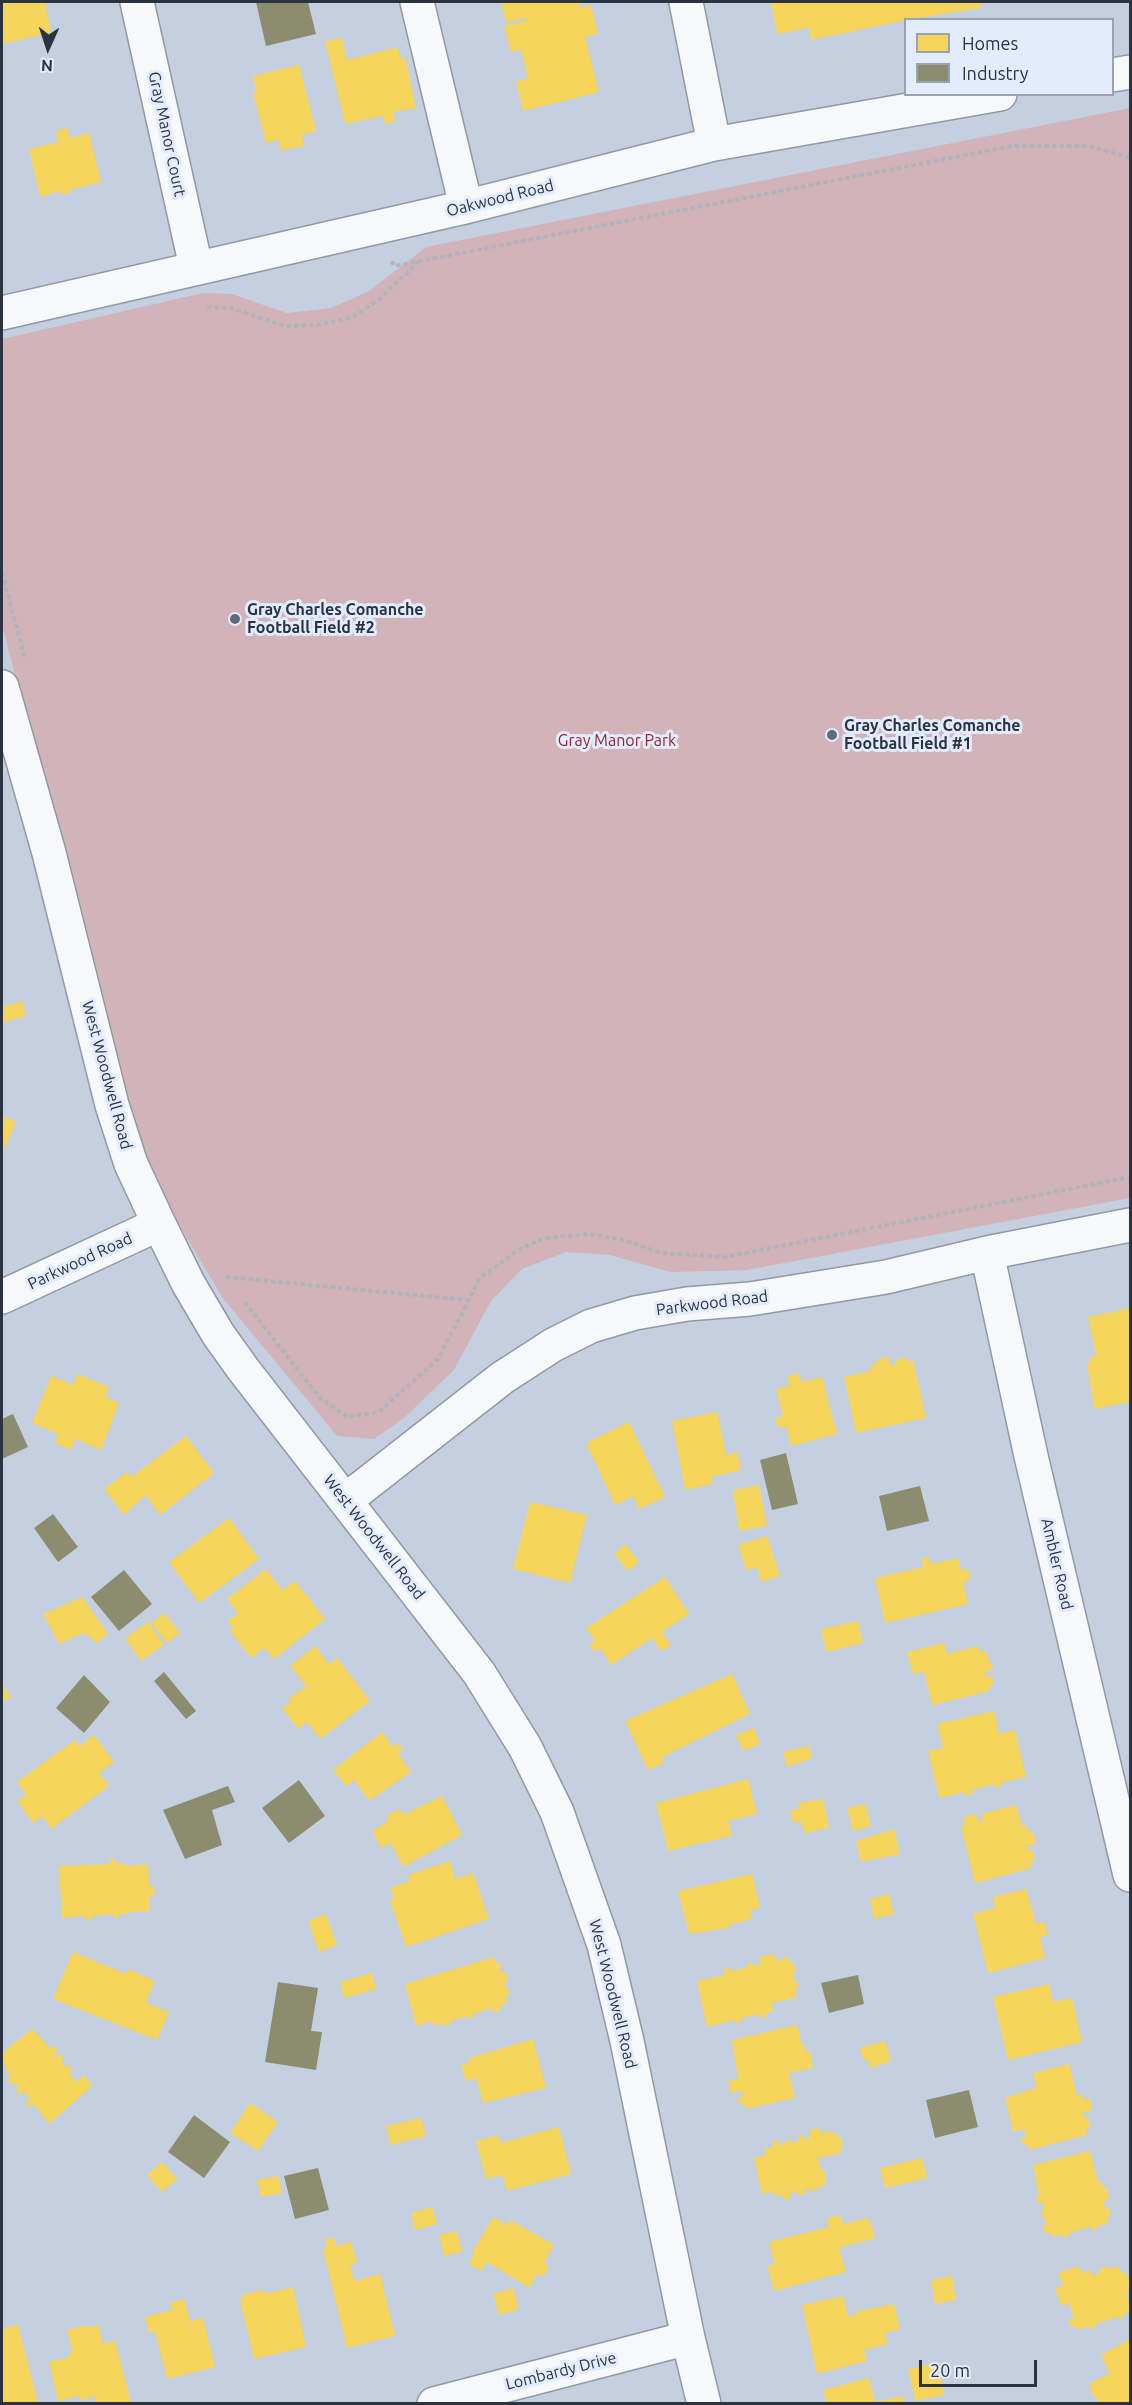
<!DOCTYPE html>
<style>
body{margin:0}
#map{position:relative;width:1132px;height:2405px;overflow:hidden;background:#c4cfe0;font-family:Ubuntu,sans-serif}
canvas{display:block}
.frame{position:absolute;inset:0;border:3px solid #2b3340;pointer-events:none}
.legend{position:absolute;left:904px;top:18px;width:210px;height:78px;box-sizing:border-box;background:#e2ecfd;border:2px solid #99a2b1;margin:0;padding:8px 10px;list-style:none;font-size:18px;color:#2b3340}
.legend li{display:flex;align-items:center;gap:12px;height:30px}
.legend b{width:30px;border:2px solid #99a2b1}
.north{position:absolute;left:18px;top:18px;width:60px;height:60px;-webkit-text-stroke:4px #e2ecfd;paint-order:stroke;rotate:183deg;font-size:16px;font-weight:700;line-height:24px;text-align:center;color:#2b3340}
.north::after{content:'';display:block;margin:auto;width:21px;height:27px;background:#2b3340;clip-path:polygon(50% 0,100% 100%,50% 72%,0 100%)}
.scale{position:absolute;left:919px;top:2360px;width:118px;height:27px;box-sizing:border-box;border:3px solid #2b3340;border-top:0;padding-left:8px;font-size:18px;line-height:21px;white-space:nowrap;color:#2b3340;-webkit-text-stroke:4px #e2ecfd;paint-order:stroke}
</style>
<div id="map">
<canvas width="1132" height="2405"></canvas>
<div class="frame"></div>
<ul class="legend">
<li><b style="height:16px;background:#f6d55c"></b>Homes</li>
<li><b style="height:16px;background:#8c8c6e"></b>Industry</li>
</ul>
<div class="north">N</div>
<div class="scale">20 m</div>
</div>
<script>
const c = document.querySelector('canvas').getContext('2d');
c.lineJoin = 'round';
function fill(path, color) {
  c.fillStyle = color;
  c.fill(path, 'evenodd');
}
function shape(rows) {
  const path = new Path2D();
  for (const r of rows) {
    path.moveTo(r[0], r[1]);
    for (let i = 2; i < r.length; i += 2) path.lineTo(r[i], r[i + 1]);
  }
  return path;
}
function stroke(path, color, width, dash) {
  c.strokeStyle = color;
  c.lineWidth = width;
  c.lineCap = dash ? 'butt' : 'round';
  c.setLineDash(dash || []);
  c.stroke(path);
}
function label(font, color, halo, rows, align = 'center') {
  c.font = font + ' Ubuntu,sans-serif';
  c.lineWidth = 6;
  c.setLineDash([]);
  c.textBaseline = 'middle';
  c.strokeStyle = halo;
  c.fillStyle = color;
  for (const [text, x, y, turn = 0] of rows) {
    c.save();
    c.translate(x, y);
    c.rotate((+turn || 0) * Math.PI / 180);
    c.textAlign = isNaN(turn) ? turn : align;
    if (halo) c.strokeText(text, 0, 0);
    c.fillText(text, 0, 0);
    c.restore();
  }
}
fill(shape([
 [1130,108,1130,1198,747,1270,670,1272,610,1255,566,1252,522,1269,491,1301,454,1370,404,1418,374,1439,337,1436,222,1297,164,1199,132,1122,2,625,2,339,203,293,232,294,287,313,331,308,369,291,426,247]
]), '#d3b3ba');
fill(shape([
 [2,2,45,2,51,33,2,44],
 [501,2,588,2,578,5,579,8,591,5,598,34,585,37,599,92,523,111,516,82,528,78,521,50,511,52,504,26,525,21,525,18,506,23],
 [771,2,981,2,981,8,906,20,811,40,809,28,777,34],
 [342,38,347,60,398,47,400,58,405,57,416,108,393,112,395,122,384,124,383,116,345,124,325,41],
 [299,65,316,131,302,135,304,146,281,151,279,140,266,143,253,93,256,93,253,76],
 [67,128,70,138,89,133,101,182,70,190,70,193,62,195,61,191,40,197,29,149,58,142,56,131],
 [22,1001,26,1016,2,1023,2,1007],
 [2,1116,16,1122,2,1155],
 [1130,1308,1130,1402,1094,1409,1087,1364,1090,1364,1089,1358,1096,1356,1088,1317],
 [889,1357,891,1366,896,1364,895,1360,906,1357,907,1362,913,1360,926,1418,856,1433,844,1377,871,1371,870,1366,877,1364,876,1360],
 [77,1374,109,1387,105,1397,119,1403,101,1450,75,1439,71,1450,55,1443,58,1434,32,1423,51,1376,73,1385],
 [799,1374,802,1382,822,1377,837,1434,791,1446,786,1426,778,1428,775,1418,783,1416,776,1389,790,1386,787,1376],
 [717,1412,726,1455,737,1452,741,1470,711,1477,713,1484,685,1490,672,1421],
 [629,1422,665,1497,639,1509,633,1496,615,1505,586,1443],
 [186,1436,214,1473,160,1515,145,1495,124,1515,104,1489,127,1472,131,1477],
 [759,1485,767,1526,739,1531,733,1490],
 [530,1502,587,1515,570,1583,513,1569],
 [229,1518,259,1559,199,1603,169,1562],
 [767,1536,780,1576,761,1582,757,1567,746,1570,738,1545],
 [625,1544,639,1562,628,1571,614,1554],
 [929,1557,931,1564,958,1558,961,1570,968,1569,970,1580,963,1582,968,1604,885,1623,875,1578,923,1567,921,1559],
 [266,1569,282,1590,295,1581,325,1619,274,1659,264,1648,251,1658,230,1631,233,1629,228,1621,238,1613,227,1599],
 [665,1577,689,1614,662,1632,671,1645,661,1651,652,1638,611,1665,600,1648,595,1652,589,1644,595,1641,586,1628],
 [82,1597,108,1634,97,1643,84,1633,59,1644,43,1614],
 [164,1613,180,1633,167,1643,151,1623],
 [858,1621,863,1643,826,1652,821,1629],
 [148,1622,164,1645,141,1661,125,1638],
 [944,1643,947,1654,978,1646,980,1652,985,1650,993,1669,985,1672,986,1677,992,1676,994,1685,989,1686,990,1691,932,1705,924,1672,913,1674,907,1652],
 [315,1646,329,1664,337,1658,370,1701,320,1739,307,1722,298,1729,282,1708,291,1702,288,1699,306,1686,290,1666],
 [732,1674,750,1714,662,1757,664,1763,648,1770,625,1721],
 [2,1683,11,1697,2,1703],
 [994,1711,999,1734,1015,1730,1026,1777,1000,1783,1001,1787,995,1788,994,1784,972,1790,973,1794,966,1796,966,1792,939,1798,928,1751,943,1748,937,1724],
 [754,1728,760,1744,743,1751,736,1735],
 [382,1732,393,1747,398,1743,403,1750,398,1754,411,1772,369,1801,354,1780,346,1786,333,1770],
 [94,1735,114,1762,99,1773,109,1786,51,1829,42,1816,33,1823,17,1801,26,1795,17,1782,75,1740,79,1746],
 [809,1746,812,1758,787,1767,783,1752],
 [748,1779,757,1814,728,1821,732,1836,668,1851,656,1803],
 [442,1796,462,1835,403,1867,391,1843,381,1848,372,1831,388,1821,386,1816,400,1809,403,1815],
 [823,1799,829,1828,804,1833,801,1821,793,1823,790,1810,799,1809,798,1803],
 [865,1804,871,1826,853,1831,847,1808],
 [1016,1805,1022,1826,1027,1826,1029,1833,1033,1831,1036,1844,1027,1846,1028,1851,1033,1850,1035,1860,1031,1861,1032,1868,975,1883,961,1826,965,1825,963,1817,976,1814,978,1822,983,1821,981,1814],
 [894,1829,900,1854,861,1862,856,1841],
 [116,1859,116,1863,125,1863,125,1866,148,1864,149,1886,154,1887,155,1896,149,1896,150,1911,128,1912,128,1914,119,1914,119,1918,115,1918,114,1914,93,1916,93,1919,86,1919,86,1916,62,1918,59,1866,110,1864,109,1860],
 [450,1861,455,1879,473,1873,489,1919,406,1947,390,1900,394,1899,390,1888,410,1881,408,1875],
 [752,1874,760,1908,750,1911,752,1919,729,1925,729,1928,689,1934,678,1891],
 [1026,1889,1036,1924,1044,1922,1048,1935,1040,1937,1045,1958,988,1973,973,1914,995,1908,993,1897],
 [889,1894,894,1914,874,1919,870,1899],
 [326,1914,337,1945,319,1952,308,1921],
 [73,1952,126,1974,128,1969,155,1981,146,2003,169,2012,157,2040,53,1999],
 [774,1954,776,1961,788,1957,790,1963,793,1962,796,1972,793,1973,793,1982,797,1981,799,1987,795,1988,797,1997,772,2003,773,2011,766,2013,767,2017,761,2018,760,2014,741,2018,742,2022,735,2023,734,2020,707,2027,697,1981,725,1975,724,1968,729,1967,731,1971,748,1967,747,1963,752,1962,753,1966,761,1964,759,1957],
 [494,1957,496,1964,501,1963,500,1973,505,1971,508,1982,504,1983,510,1995,505,1997,507,2004,499,2006,501,2011,494,2013,493,2008,473,2014,474,2017,468,2019,467,2016,450,2021,451,2024,444,2026,444,2023,434,2026,433,2021,416,2026,405,1984],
 [372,1973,376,1989,344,1998,340,1982],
 [1049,1984,1053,2002,1072,1998,1082,2042,1008,2060,993,1997],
 [797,2025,802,2046,805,2046,806,2052,810,2051,813,2068,789,2073,795,2098,746,2109,745,2104,739,2105,738,2098,743,2097,741,2091,731,2093,728,2081,738,2079,732,2040],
 [32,2029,51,2049,55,2045,58,2050,54,2053,57,2057,61,2054,64,2058,61,2061,67,2068,70,2066,73,2069,69,2073,76,2082,84,2075,92,2086,49,2124,33,2104,29,2107,25,2103,30,2099,25,2092,20,2095,16,2090,19,2087,15,2083,12,2085,7,2080,11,2078,2,2060,2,2053],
 [533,2039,546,2088,483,2103,476,2078,466,2081,461,2065,470,2062,469,2058],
 [885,2041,891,2061,870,2068,868,2060,864,2061,860,2048],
 [1069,2064,1077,2096,1082,2094,1084,2100,1090,2098,1092,2110,1082,2114,1083,2118,1088,2117,1090,2128,1086,2129,1087,2135,1029,2150,1027,2144,1023,2145,1021,2138,1026,2137,1024,2129,1013,2132,1005,2098,1036,2088,1033,2073],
 [250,2103,278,2122,258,2151,230,2133],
 [421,2118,426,2136,390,2145,386,2126],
 [559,2127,571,2174,507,2191,502,2175,486,2179,476,2141,498,2135,501,2143],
 [820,2128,822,2135,825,2134,824,2131,830,2130,830,2134,836,2132,837,2138,841,2137,843,2148,839,2148,841,2153,818,2158,821,2171,826,2170,825,2185,810,2192,810,2188,804,2190,805,2194,797,2195,796,2191,790,2192,791,2198,784,2200,783,2195,774,2196,773,2191,762,2194,754,2158,766,2155,764,2149,773,2147,772,2142,779,2141,780,2146,790,2139,791,2143,799,2141,798,2136,803,2135,804,2139,810,2138,809,2130],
 [1090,2151,1098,2183,1102,2182,1104,2187,1100,2190,1107,2188,1109,2198,1103,2203,1104,2207,1108,2206,1111,2216,1107,2217,1108,2224,1096,2226,1097,2230,1092,2231,1091,2227,1068,2233,1069,2236,1063,2238,1062,2234,1052,2237,1050,2232,1044,2233,1043,2225,1047,2224,1040,2211,1044,2210,1042,2202,1038,2203,1036,2197,1039,2196,1033,2165],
 [922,2158,927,2178,885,2188,880,2168],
 [162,2162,177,2179,162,2192,147,2175],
 [278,2176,282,2193,261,2197,257,2180],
 [432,2207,437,2224,415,2230,411,2213],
 [840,2215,843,2224,869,2218,875,2238,839,2248,846,2272,774,2291,767,2266,775,2264,769,2242,829,2227,827,2218],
 [493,2217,507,2225,510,2220,554,2245,544,2263,549,2266,543,2277,537,2274,529,2288,487,2262,481,2271,469,2264,474,2254,472,2253],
 [457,2231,462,2252,444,2256,439,2235],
 [334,2238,336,2246,351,2242,357,2263,350,2265,354,2281,380,2274,395,2336,347,2348,323,2249,327,2248,325,2239],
 [1079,2266,1082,2273,1090,2270,1092,2276,1100,2273,1099,2269,1108,2266,1110,2269,1119,2266,1120,2272,1124,2271,1127,2277,1130,2278,1130,2289,1127,2291,1130,2312,1123,2314,1124,2318,1118,2319,1117,2317,1095,2324,1096,2327,1091,2330,1090,2326,1078,2330,1076,2326,1071,2327,1068,2320,1074,2318,1069,2303,1061,2306,1055,2288,1063,2286,1058,2273],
 [952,2276,956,2300,935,2304,931,2280],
 [293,2287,306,2347,254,2359,240,2300,243,2300,241,2295,264,2290,265,2294],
 [513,2288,519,2309,499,2315,493,2294],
 [843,2296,848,2316,855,2315,855,2312,894,2304,900,2329,885,2333,888,2344,864,2350,867,2361,817,2374,802,2305],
 [184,2299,190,2321,203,2318,215,2367,167,2379,155,2332,149,2333,145,2317,172,2310,170,2303],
 [18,2325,38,2403,36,2404,2,2404,2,2329],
 [86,2325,87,2328,98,2325,103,2344,115,2341,131,2402,97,2404,95,2397,80,2400,79,2396,58,2401,49,2362,70,2357,69,2352,72,2350,67,2330],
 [1130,2339,1130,2404,1100,2404,1089,2389,1092,2388,1089,2384,1110,2373,1101,2355],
 [937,2363,944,2395,915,2401,908,2369],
 [869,2378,875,2402,903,2396,904,2404,827,2404,823,2390]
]), '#f6d55c');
fill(shape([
 [256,2,308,2,316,34,266,46],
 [13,1414,28,1447,2,1459,2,1419],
 [786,1453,798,1504,772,1510,760,1460],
 [920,1486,929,1521,887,1531,879,1496],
 [53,1514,78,1547,58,1562,34,1528],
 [124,1570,152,1604,119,1631,91,1597],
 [164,1672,196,1711,186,1719,154,1681],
 [84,1675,110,1702,84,1733,56,1708],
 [299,1780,325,1816,289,1843,262,1808],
 [228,1786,235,1802,212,1810,222,1845,185,1859,163,1810],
 [858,1975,864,2004,829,2013,821,1983],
 [278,1982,318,1988,311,2031,322,2032,316,2070,265,2062],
 [969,2090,978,2127,935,2138,926,2100],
 [194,2115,230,2142,204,2178,168,2152],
 [318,2168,329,2210,295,2219,284,2176]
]), '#8c8c6e');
const minor = shape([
 [137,2,196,267],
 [417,2,466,206],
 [686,2,714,144],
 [1112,75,1130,72],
 [2,313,461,208,714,144,1000,94],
 [2,687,49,853,112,1105,131,1164,159,1224,188,1283,218,1334,243,1369,479,1673,525,1747,557,1812,604,1945,627,2041,688,2338,704,2404],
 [987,1253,1031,1456,1130,1875],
 [2,1297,159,1224],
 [346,1500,502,1378,553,1345,591,1326,635,1313,687,1304,750,1299,886,1277,987,1253,1130,1225],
 [434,2404,688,2338]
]);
stroke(minor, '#9199a6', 36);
stroke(shape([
 [392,261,394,266,1012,146,1089,146,1130,158],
 [207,307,231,308,285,326,317,325,351,318,381,298,418,262],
 [2,573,25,658],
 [226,1277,468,1300],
 [245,1302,319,1397,347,1417,379,1412,438,1359,480,1278,518,1250,545,1238,589,1234,623,1240,662,1253,725,1257,1130,1177]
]), '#b0b5bb', 4, [4.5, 3]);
stroke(minor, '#f6f8fa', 33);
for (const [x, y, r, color] of [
 [235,619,6,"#616a78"],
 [832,735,6,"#616a78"]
]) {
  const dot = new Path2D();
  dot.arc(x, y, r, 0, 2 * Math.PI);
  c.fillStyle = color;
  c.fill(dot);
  stroke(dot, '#e2ecfd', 2);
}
label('16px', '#2b3340', '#e2ecfd', [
 ["Gray Manor Court",167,134,78],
 ["Oakwood Road",500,198,-14],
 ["West Woodwell Road",107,1075,75],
 ["Parkwood Road",80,1261,-25],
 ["Parkwood Road",712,1303,-7],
 ["West Woodwell Road",374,1537,52],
 ["Ambler Road",1057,1564,77],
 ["West Woodwell Road",613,1994,76],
 ["Lombardy Drive",561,2371,-14]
]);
label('bold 16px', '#2b3340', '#e2ecfd', [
 ["Gray Charles Comanche",247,610],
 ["Football Field #2",247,628],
 ["Gray Charles Comanche",844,726],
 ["Football Field #1",844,744]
], 'left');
label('16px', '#97222f', '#e2ecfd', [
 ["Gray Manor Park",617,741]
]);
</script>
